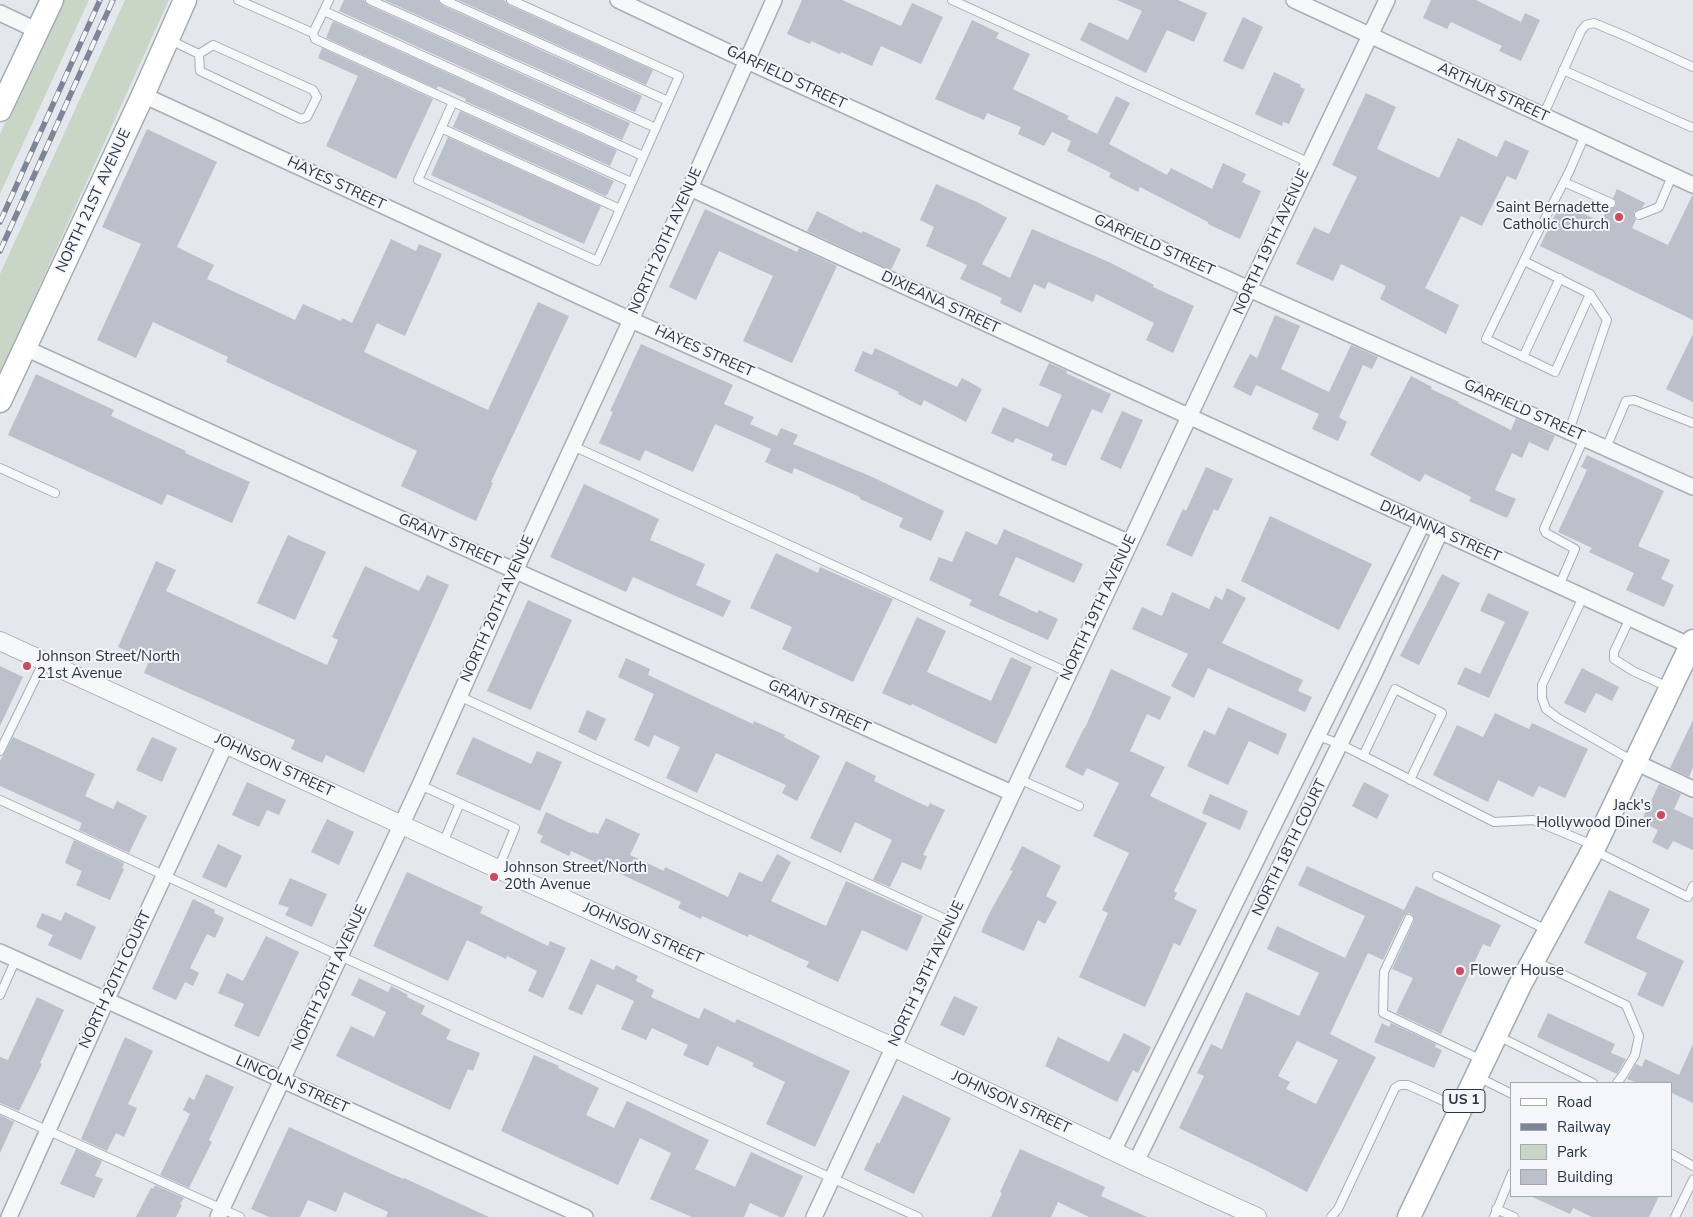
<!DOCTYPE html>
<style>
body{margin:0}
#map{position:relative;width:1693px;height:1217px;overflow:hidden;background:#e4e7ec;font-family:"Nunito Sans",sans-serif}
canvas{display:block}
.legend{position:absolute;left:1510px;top:1082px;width:162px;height:115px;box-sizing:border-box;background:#f4f6f9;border:1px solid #a4a8b1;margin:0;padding:6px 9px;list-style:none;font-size:15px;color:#2b3445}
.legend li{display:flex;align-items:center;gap:10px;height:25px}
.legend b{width:25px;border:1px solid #a4a8b1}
</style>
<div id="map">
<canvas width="1693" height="1217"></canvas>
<ul class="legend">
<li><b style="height:6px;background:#fff"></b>Road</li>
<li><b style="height:6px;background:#7d8696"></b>Railway</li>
<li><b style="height:14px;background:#c9d6c5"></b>Park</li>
<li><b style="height:14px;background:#bbc0ca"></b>Building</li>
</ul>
</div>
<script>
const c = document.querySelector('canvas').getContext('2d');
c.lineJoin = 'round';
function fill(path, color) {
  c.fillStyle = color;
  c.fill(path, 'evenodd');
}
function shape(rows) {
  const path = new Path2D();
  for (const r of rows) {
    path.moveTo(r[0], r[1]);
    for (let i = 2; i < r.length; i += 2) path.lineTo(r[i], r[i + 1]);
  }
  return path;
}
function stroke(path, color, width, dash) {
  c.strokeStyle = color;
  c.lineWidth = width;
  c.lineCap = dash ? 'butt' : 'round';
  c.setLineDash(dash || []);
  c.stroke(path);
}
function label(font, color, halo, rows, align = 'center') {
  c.font = font + ' "Nunito Sans",sans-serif';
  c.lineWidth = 4;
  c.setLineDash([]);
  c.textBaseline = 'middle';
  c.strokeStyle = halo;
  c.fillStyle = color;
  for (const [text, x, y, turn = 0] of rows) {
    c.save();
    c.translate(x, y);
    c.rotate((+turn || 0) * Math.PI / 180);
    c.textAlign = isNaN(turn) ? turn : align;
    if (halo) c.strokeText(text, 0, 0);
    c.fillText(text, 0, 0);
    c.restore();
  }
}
fill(shape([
 [60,0,89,0,0,194,0,134],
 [125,0,169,0,0,373,0,274]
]), '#c9d6c5');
fill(shape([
 [344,0,364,0,368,5,630,123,622,140,339,11],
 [384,0,438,0,442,5,642,96,635,112],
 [458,0,504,0,509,5,653,70,646,85],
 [802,0,842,0,901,26,912,3,943,17,921,64,881,46,872,66,841,52,840,54,811,41,810,44,787,34],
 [1117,0,1178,0,1207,13,1194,42,1167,30,1146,73,1080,40,1089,22,1128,40,1142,11],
 [1431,0,1476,0,1521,22,1525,13,1540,20,1521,61,1499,51,1502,46,1451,22,1447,29,1423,18],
 [1243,17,1263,27,1243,70,1223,61],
 [972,20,999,33,996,38,1030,54,1013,89,1069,116,1067,119,1097,134,1116,96,1130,103,1109,144,1167,175,1171,168,1212,189,1223,163,1246,174,1242,182,1261,191,1240,239,1208,224,1208,222,1140,187,1138,192,1109,177,1111,173,1067,151,1071,141,1052,132,1044,146,1018,134,1021,127,987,113,984,120,935,99],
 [333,21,617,150,610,166,465,101,466,99,438,86,437,89,326,38],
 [322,48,433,99,396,179,326,146,358,76,318,58],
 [1274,72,1301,85,1300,87,1305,89,1289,124,1283,122,1282,126,1255,114],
 [1366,93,1396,107,1377,149,1439,178,1458,138,1497,157,1505,140,1529,151,1516,180,1507,176,1482,226,1461,216,1425,288,1459,305,1446,334,1380,299,1386,286,1341,264,1333,281,1296,264,1314,227,1329,234,1357,177,1332,165],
 [460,111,614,181,607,195,605,196,453,127],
 [147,129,217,162,177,247,214,265,207,279,295,320,303,304,341,321,342,318,352,323,391,239,416,251,419,244,442,254,405,336,377,323,364,352,488,410,538,302,569,316,491,482,493,483,476,521,401,486,417,451,226,362,228,357,153,322,136,358,97,340,141,244,102,227],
 [448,137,601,206,584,244,431,175],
 [936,184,977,202,1007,218,982,264,1010,278,1032,229,1111,263,1154,285,1153,287,1194,306,1173,353,1146,340,1154,323,1096,294,1093,302,1048,282,1045,289,1034,284,1021,313,1000,303,1002,298,960,279,967,265,926,246,934,227,920,220],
 [1617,189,1645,203,1642,208,1634,212,1634,217,1636,220,1632,228,1668,245,1693,194,1693,320,1540,246,1561,203,1601,222,1608,208,1612,208,1616,206,1616,202,1613,198],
 [705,209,797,252,799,248,837,266,792,363,743,341,773,276,719,251,696,300,669,287],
 [817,211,861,233,863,231,901,249,891,270,807,231],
 [1275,315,1300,326,1281,369,1329,392,1351,345,1378,357,1372,369,1363,365,1339,417,1347,422,1338,441,1312,429,1319,414,1256,385,1251,396,1233,387,1250,354,1257,358],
 [1693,334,1693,402,1666,389],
 [641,344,733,385,724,404,754,417,750,424,777,436,781,428,798,435,793,444,870,476,944,511,931,541,899,527,903,518,860,499,860,497,794,468,792,474,765,462,771,449,715,424,693,472,645,450,640,461,599,443,613,412,610,411],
 [875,348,957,387,962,378,982,389,966,422,924,400,921,406,898,394,899,392,854,371,863,351,872,355],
 [1049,363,1067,371,1066,373,1111,394,1102,413,1092,409,1066,466,1051,460,1053,454,1016,438,1013,443,991,433,1003,407,1048,427,1062,395,1039,385],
 [36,374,114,410,111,416,186,451,185,453,250,482,232,523,167,494,162,505,8,435],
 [1411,376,1432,387,1431,389,1459,402,1458,403,1511,430,1516,418,1555,436,1548,451,1529,442,1522,458,1512,453,1495,490,1516,499,1507,518,1469,501,1471,497,1425,474,1420,482,1370,455],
 [1122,411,1143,420,1121,469,1100,459],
 [1587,455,1664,491,1638,546,1670,560,1661,579,1674,585,1664,607,1626,590,1634,573,1589,552,1592,548,1558,532,1587,470,1581,467],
 [1206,467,1233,479,1218,511,1214,509,1192,557,1166,545,1183,509,1186,511],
 [584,484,659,519,650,540,705,564,696,585,731,601,723,617,633,577,626,592,550,557],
 [1270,516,1372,564,1339,630,1241,581],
 [1004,529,1083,564,1074,583,1016,557,999,595,1037,613,1039,610,1058,619,1048,640,969,605,972,600,929,580,939,557,952,562,966,531,997,545],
 [288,535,326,552,295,620,257,603],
 [776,553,818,573,820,567,893,599,853,682,782,649,792,627,750,608],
 [156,561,176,570,166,591,327,665,338,640,332,637,365,566,419,591,427,575,449,585,364,773,326,755,322,763,291,749,295,740,144,673,149,661,118,647],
 [1442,574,1460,583,1419,665,1400,656],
 [1227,588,1246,598,1222,643,1303,680,1298,691,1312,697,1305,712,1208,668,1194,698,1171,686,1188,654,1132,629,1142,607,1162,616,1172,592,1209,609,1215,596,1222,600],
 [1488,593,1529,612,1489,698,1457,684,1465,667,1480,674,1505,622,1480,611],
 [528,600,572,620,531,710,487,691],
 [917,617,946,631,927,672,991,701,1011,657,1032,667,996,744,912,704,911,706,882,693],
 [626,658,650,669,648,675,753,724,754,721,785,735,784,737,820,756,797,801,782,793,786,785,716,753,697,793,666,778,680,747,654,735,649,747,634,740,654,694,618,677],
 [0,666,23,677,0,726],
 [1582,668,1619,687,1612,701,1596,693,1585,713,1564,703],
 [1111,669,1171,697,1160,720,1147,714,1130,751,1165,767,1150,796,1207,823,1174,891,1177,893,1174,899,1197,910,1180,946,1174,943,1145,1007,1079,977,1108,913,1102,910,1129,853,1093,836,1119,783,1087,768,1083,776,1065,767,1084,728,1085,728],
 [1228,707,1287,734,1278,755,1249,741,1228,785,1187,766,1204,730,1215,735],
 [587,710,606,719,596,741,578,732],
 [1495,713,1529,729,1532,723,1588,749,1565,798,1539,786,1533,797,1498,780,1488,802,1433,775,1457,725,1483,737],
 [1693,720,1693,767,1689,777,1670,768],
 [13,737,95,774,85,796,113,809,117,801,147,816,129,853,79,830,82,823,0,786,0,761],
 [152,737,177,748,162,782,136,770],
 [473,737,531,764,537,751,562,762,540,811,456,774],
 [846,761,876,776,874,781,928,807,930,803,945,810,923,855,927,856,921,870,902,862,890,887,873,880,892,840,855,822,841,853,810,838],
 [247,782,286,800,279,815,267,810,259,827,232,815],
 [1364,782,1389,795,1377,819,1352,806],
 [1659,784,1681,794,1674,809,1693,818,1693,850,1673,841,1668,850,1652,842,1658,830,1641,822],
 [1210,794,1248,811,1240,830,1202,813],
 [546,812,591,833,592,832,598,834,606,818,640,834,630,855,664,871,665,867,728,897,739,872,762,882,777,854,791,862,771,901,826,926,846,881,923,916,907,951,862,930,838,982,806,967,809,962,749,934,748,937,702,916,701,919,678,908,681,902,571,851,569,856,540,842,543,836,537,833],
 [327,819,354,832,339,865,311,852],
 [74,840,124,863,122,868,124,869,110,900,76,885,82,871,65,863],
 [218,844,242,856,226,888,202,877],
 [1022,846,1061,866,1046,896,1057,902,1045,924,1038,920,1024,951,981,932,990,912,1013,871,1010,870],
 [1307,866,1404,910,1416,886,1501,925,1490,947,1483,944,1441,1034,1396,1013,1413,978,1392,969,1414,921,1413,915,1409,913,1404,916,1383,960,1368,953,1330,1034,1376,1057,1307,1192,1263,1169,1179,1128,1204,1076,1197,1073,1211,1044,1222,1049,1246,992,1299,1016,1319,973,1267,949,1277,926,1345,958,1365,916,1298,885],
 [1297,1041,1338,1060,1316,1104,1286,1089,1290,1082,1278,1076],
 [407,872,483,907,480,913,548,946,550,941,566,948,543,998,528,991,537,971,507,956,506,959,467,940,448,981,373,946],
 [290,878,327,894,312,927,285,915,289,908,278,904],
 [1609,890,1650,909,1636,938,1684,961,1663,1007,1637,995,1647,973,1584,943],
 [193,899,215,910,214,913,224,918,215,938,207,934,190,968,199,973,193,986,185,982,176,1000,152,989],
 [65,912,96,927,81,960,48,945,53,935,36,927,42,913,61,921],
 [266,936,299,952,259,1037,234,1026,244,1004,218,993,227,973,243,981],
 [591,959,614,970,616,965,638,976,636,981,654,990,651,997,699,1019,704,1008,735,1023,737,1019,850,1071,815,1147,766,1124,785,1082,752,1066,754,1063,717,1046,708,1066,683,1055,688,1045,652,1028,646,1040,621,1029,634,1001,597,984,582,1015,568,1009],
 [359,978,388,992,391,986,408,995,407,997,425,1006,421,1014,451,1030,446,1039,480,1053,473,1071,468,1069,450,1110,336,1056,351,1026,374,1037,386,1012,351,995],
 [954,996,978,1007,964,1036,940,1025],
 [37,997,64,1010,40,1063,42,1064,19,1111,0,1103,0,1057,8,1060],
 [1548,1013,1615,1044,1611,1053,1626,1059,1617,1074,1537,1037],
 [1382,1023,1389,1027,1391,1023,1436,1044,1435,1047,1442,1050,1434,1068,1374,1042],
 [1124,1033,1151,1047,1138,1073,1133,1070,1117,1102,1045,1066,1058,1037,1109,1062],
 [125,1037,153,1051,128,1104,137,1108,124,1137,116,1133,107,1151,81,1139],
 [1693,1044,1693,1103,1672,1093,1672,1083,1637,1083,1627,1079,1636,1064,1642,1067,1645,1059,1679,1075],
 [534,1055,559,1066,558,1068,599,1088,586,1115,614,1128,627,1101,709,1140,695,1169,735,1187,751,1152,803,1176,784,1217,780,1217,750,1203,744,1217,692,1217,650,1199,671,1153,640,1138,618,1185,501,1131],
 [206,1074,234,1087,209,1140,212,1142,189,1188,160,1175,190,1114,183,1110,189,1097,194,1100],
 [903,1095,951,1118,914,1194,864,1170,877,1142,879,1144],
 [0,1115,14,1122,0,1153],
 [289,1127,403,1179,404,1178,489,1217,386,1217,388,1212,344,1192,336,1212,308,1200,300,1217,269,1217,251,1209],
 [76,1149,102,1161,95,1176,103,1179,94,1198,60,1184],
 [1020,1149,1105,1187,1101,1196,1147,1217,1089,1217,1058,1202,1051,1217,991,1217,1002,1193,1000,1192],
 [155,1185,184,1198,180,1204,182,1205,176,1217,136,1217,151,1188,153,1189],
 [1530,1196,1659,1196,1649,1217,1592,1217,1573,1208,1570,1214]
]), '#bbc0ca');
const service = shape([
 [238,0,313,33,315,39,453,102,418,180,597,261,679,76,511,0],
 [370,0,656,128],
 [444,0,668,101],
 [952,0,1310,163],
 [324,11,643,156],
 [313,33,329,0],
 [170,40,199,54,200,71,301,119,307,117,317,97,313,90,213,45,199,54],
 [1563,70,1691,127],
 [453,102,631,182],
 [1543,116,1581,31,1586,25,1594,23,1623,35,1693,67],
 [441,128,620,209],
 [1564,182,1611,203],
 [1639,215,1659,207,1672,176],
 [1524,261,1590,294,1555,372,1486,339,1533,242,1569,172,1585,135],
 [1523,357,1560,278],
 [1569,431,1607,320,1590,294],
 [573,446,1069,673],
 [1606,448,1626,401,1634,400,1693,423],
 [0,468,55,493],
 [1559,586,1575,549,1546,533,1544,529,1584,438],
 [1583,597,1542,685,1542,698,1546,709,1558,718,1633,761],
 [1630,618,1614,652,1614,659,1633,671,1668,687],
 [459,696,952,922],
 [1318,736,1340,744,1494,822,1533,820,1593,845],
 [0,751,44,661],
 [1363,756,1395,689,1442,713,1410,780],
 [1019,779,1079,806],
 [420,785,515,828,498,869],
 [0,800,340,956,918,1217],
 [443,843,460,803],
 [1595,851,1688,897,1693,886],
 [1437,876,1547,930],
 [1409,919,1384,972,1383,1013,1482,1060],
 [1535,961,1626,1005,1639,1036,1635,1055,1623,1075,1617,1083],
 [0,995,16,959],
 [1498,1036,1593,1083],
 [1478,1077,1512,1094],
 [0,1109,240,1217],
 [1672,1154,1693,1166],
 [1496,1209,1514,1217],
 [1331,1217,1338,1209,1395,1088,1400,1085,1408,1085,1459,1108],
 [1494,1217,1512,1173],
 [1675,1217,1693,1180]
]);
const minor = shape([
 [618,0,747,61,1249,289,1693,487],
 [1294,0,1693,185],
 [0,13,38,31],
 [143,95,631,320,1130,543],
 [690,188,1691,646],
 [25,348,498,563,1012,793],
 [1635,762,1693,789],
 [0,952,585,1217],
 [1113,1151,1422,524],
 [1136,1162,1374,674,1440,532],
 [9,1217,106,1001,226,743],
 [218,1217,420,785,515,571,631,320,774,0],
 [814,1217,1249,289,1387,0]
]);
const tertiary = shape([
 [0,641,498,869,893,1047,1136,1162,1257,1217]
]);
const primary = shape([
 [0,110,52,0],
 [0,401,143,95,185,0],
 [1409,1217,1520,985,1593,850,1693,641]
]);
stroke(service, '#a9aeb7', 10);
stroke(minor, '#a9aeb7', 18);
stroke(tertiary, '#a9aeb7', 20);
stroke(primary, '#a3abb8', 25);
stroke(service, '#f7f8fa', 8);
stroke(minor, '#f7f8fa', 15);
stroke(tertiary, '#f7f8fa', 18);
stroke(primary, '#fff', 22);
const rail = shape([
 [0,222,100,0],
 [0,251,113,0]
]);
stroke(rail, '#7d8696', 5.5);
stroke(rail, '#f4f6f9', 4, [11]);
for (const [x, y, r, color] of [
 [1619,217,5,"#d1495b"],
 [27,666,5,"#d1495b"],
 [1661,815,5,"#d1495b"],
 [494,877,5,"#d1495b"],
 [1460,971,5,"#d1495b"]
]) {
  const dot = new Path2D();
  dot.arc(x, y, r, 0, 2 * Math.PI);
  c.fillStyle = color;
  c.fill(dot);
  stroke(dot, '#f4f6f9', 2);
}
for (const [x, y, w] of [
 [1464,1101,42]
]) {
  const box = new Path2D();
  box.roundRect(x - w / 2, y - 11.5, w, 23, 4);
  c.fillStyle = '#f4f6f9';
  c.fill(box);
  stroke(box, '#2b3445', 1);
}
label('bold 14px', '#2b3445', null, [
 ["US 1",1464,1101]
]);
label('15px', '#2b3445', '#f4f6f9', [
 ["GARFIELD STREET",786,78,25],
 ["ARTHUR STREET",1493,93,25],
 ["HAYES STREET",336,184,25],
 ["NORTH 21ST AVENUE",94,201,-65],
 ["NORTH 20TH AVENUE",666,241,-66],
 ["NORTH 19TH AVENUE",1272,242,-65],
 ["GARFIELD STREET",1154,246,24],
 ["DIXIEANA STREET",940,303,25],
 ["HAYES STREET",704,352,24],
 ["GARFIELD STREET",1524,411,24],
 ["DIXIANNA STREET",1440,532,24],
 ["GRANT STREET",449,541,24],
 ["NORTH 19TH AVENUE",1099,608,-65],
 ["NORTH 20TH AVENUE",498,609,-66],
 ["GRANT STREET",819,707,24],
 ["JOHNSON STREET",274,766,25],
 ["NORTH 18TH COURT",1290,848,-64],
 ["JOHNSON STREET",643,934,24],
 ["NORTH 19TH AVENUE",927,974,-65],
 ["NORTH 20TH AVENUE",330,978,-65],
 ["NORTH 20TH COURT",116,980,-65],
 ["LINCOLN STREET",292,1085,24],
 ["JOHNSON STREET",1011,1103,25]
]);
label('15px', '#2b3445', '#f4f6f9', [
 ["Saint Bernadette",1609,208,"right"],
 ["Catholic Church",1609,225,"right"],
 ["Johnson Street/North",37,657],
 ["21st Avenue",37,674],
 ["Jack's",1651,806,"right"],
 ["Hollywood Diner",1651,823,"right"],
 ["Johnson Street/North",504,868],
 ["20th Avenue",504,885],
 ["Flower House",1470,971]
], 'left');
</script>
